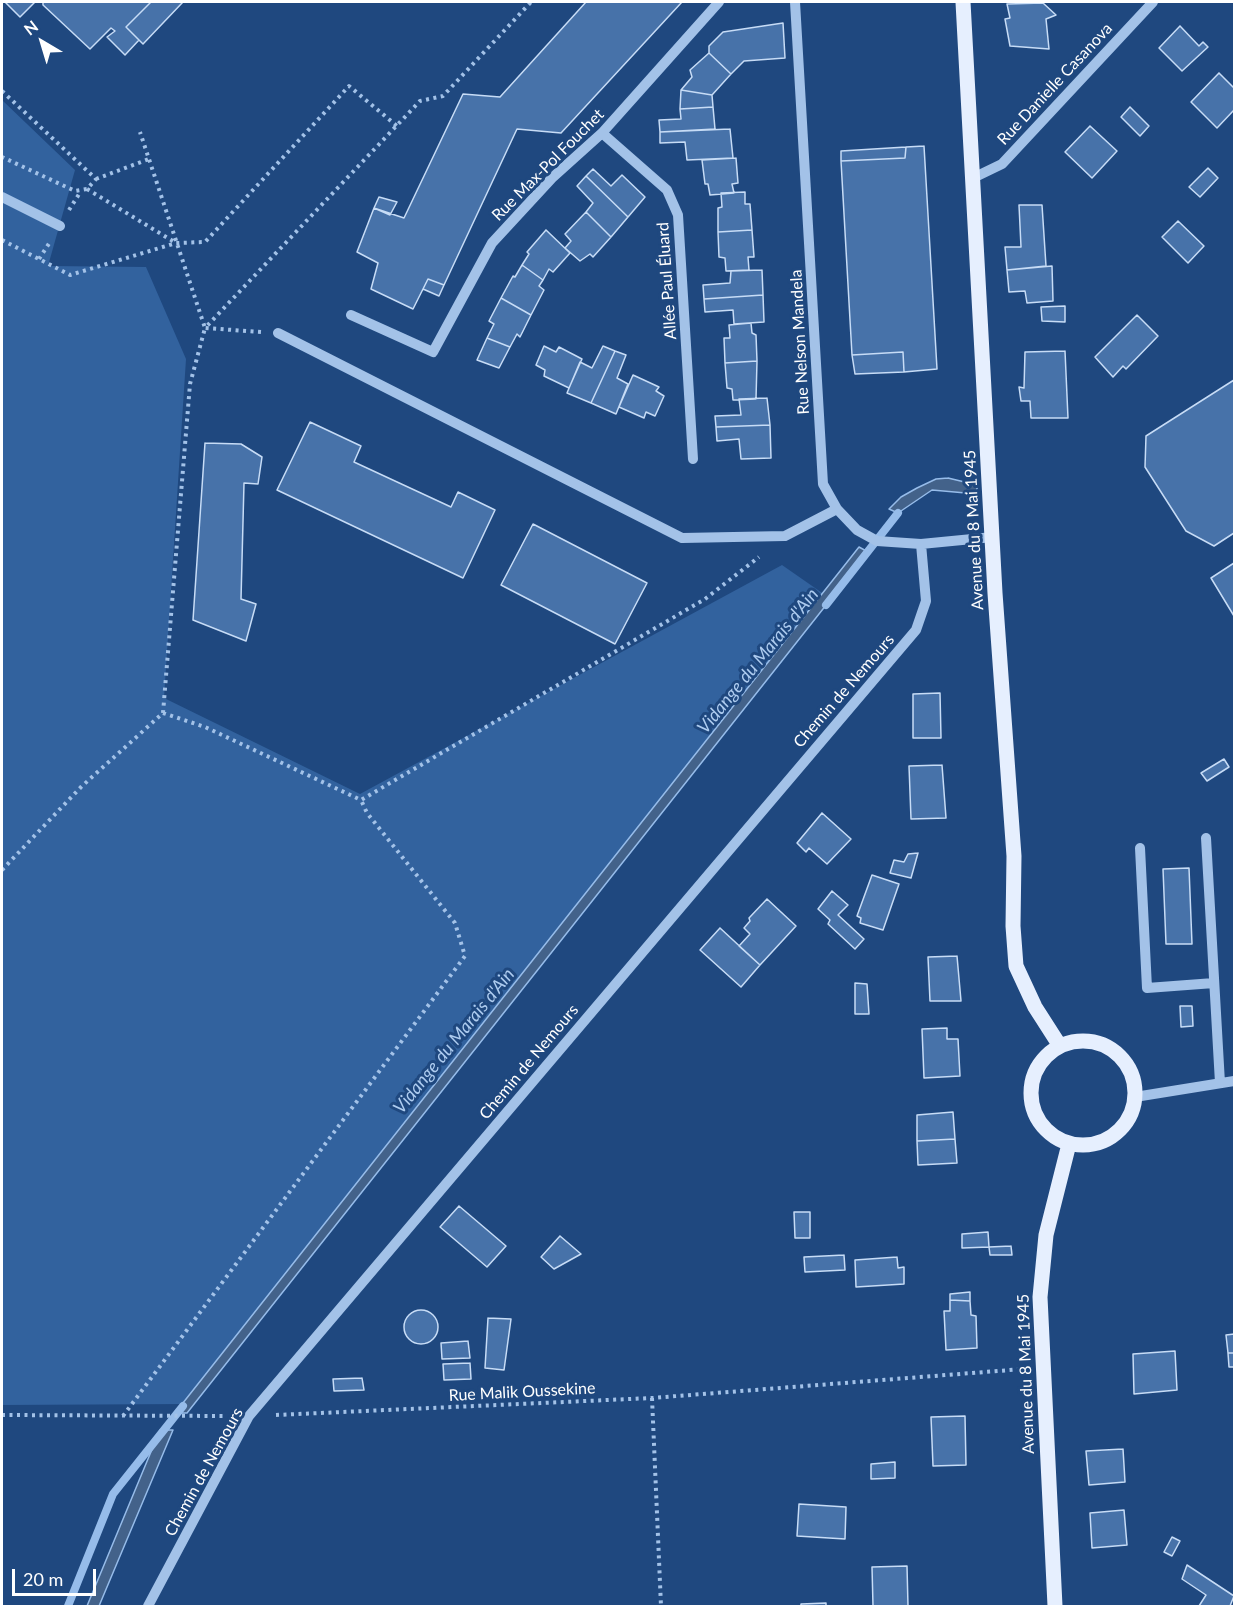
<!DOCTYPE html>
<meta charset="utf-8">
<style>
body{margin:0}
#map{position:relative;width:1236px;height:1608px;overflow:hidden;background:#1f487f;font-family:Lato,sans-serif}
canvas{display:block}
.frame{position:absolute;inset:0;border:3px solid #fff;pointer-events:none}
.north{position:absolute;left:12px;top:12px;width:60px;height:60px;-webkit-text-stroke:4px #1f487f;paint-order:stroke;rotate:322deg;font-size:16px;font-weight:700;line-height:24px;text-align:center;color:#fff}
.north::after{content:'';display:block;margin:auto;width:21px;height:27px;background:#fff;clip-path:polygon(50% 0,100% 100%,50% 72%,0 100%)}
.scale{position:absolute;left:12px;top:1569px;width:84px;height:27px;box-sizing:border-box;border:3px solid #fff;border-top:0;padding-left:8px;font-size:18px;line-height:21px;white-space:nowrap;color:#fff;-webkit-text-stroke:4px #1f487f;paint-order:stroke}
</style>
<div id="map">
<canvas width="1236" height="1608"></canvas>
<div class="frame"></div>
<div class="north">N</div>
<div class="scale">20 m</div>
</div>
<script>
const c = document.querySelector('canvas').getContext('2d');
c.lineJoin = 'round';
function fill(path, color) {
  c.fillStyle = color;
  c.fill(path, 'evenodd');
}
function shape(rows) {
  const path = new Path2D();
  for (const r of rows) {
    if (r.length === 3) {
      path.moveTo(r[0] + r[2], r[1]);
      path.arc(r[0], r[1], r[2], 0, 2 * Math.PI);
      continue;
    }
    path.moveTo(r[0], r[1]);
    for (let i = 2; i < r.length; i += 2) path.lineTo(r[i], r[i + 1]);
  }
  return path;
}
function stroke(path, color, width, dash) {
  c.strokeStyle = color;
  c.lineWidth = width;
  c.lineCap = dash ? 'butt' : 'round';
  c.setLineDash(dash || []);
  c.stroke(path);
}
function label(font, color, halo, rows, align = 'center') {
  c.font = font + ' Lato,sans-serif';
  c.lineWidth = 6;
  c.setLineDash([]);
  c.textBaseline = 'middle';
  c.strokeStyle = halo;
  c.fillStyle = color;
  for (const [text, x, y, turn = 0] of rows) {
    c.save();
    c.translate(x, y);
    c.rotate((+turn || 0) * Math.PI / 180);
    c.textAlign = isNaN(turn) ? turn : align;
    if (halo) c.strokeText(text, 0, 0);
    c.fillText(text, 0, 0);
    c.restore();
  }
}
fill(shape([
 [2,100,75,170,48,266,146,267,186,359,164,698,360,794,782,565,828,597,188,1404,2,1405]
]), '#32629e');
const water = shape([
 [948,478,977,485,977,494,932,490,898,513,889,509,901,497,917,488,936,479,948,478],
 [859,547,868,552,540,967,187,1413,175,1413,859,547],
 [160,1430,173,1430,99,1606,87,1606,160,1430]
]);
fill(water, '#43628a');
stroke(water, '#96bcea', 1.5);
stroke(shape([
 [826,605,898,513],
 [68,1606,113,1494,183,1406]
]), '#96bcea', 8);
const building = shape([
 [5,2,35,2,20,17,5,2],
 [43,2,151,2,126,27,139,40,125,55,107,37,115,31,111,28,90,49,43,5,43,2],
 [151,2,183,2,143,44,126,27,151,2],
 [586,2,682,2,561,133,517,129,444,285,428,279,413,309,371,289,378,263,357,252,374,208,404,218,463,94,500,97,586,2],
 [1043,3,1056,15,1046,19,1049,49,1010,46,1005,19,1010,18,1007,4,1043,3],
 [783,23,785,58,744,61,731,74,709,53,709,46,723,32,783,23],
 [1180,26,1199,46,1203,42,1208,47,1182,71,1159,48,1180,26],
 [709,53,731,74,712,95,681,90,692,77,690,70,709,53],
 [1219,73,1234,88,1234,110,1217,128,1191,102,1219,73],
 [681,90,712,95,713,107,680,109,681,90],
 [713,107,715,129,660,132,659,120,681,119,680,109,713,107],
 [1130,107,1149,126,1140,136,1121,117,1130,107],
 [1090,126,1117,151,1092,178,1065,152,1090,126],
 [730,129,733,158,687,160,685,142,660,143,660,132,730,129],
 [924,146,937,369,904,372,903,352,852,355,841,161,905,158,906,147,924,146],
 [906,147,905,158,841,161,841,151,906,147],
 [736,158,738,183,732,184,734,193,710,195,708,184,705,184,702,160,736,158],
 [1208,168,1218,178,1200,197,1189,187,1208,168],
 [593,169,611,186,622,175,645,197,628,217,586,176,593,169],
 [586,176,628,217,611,237,586,212,593,203,577,186,586,176],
 [745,192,745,204,750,204,752,230,718,232,718,208,722,207,721,193,745,192],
 [379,197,397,202,390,215,374,208,379,197],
 [1019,205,1042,205,1046,266,1007,270,1005,247,1021,247,1019,205],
 [586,212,611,237,593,257,590,254,580,261,565,248,571,241,565,234,586,212],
 [1178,221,1204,246,1188,263,1162,237,1178,221],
 [546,230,570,253,553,272,549,269,543,280,522,265,529,254,527,252,546,230],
 [752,230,754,257,748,257,749,270,726,271,725,258,719,257,718,232,752,230],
 [522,265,543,280,539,286,544,290,531,315,501,298,513,276,515,277,522,265],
 [1052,266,1053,301,1027,303,1025,291,1009,292,1007,270,1052,266],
 [762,270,763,295,704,299,703,285,730,283,731,271,762,270],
 [428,279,444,285,439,296,423,289,428,279],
 [763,295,764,322,734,324,733,310,705,312,704,299,763,295],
 [501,298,531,315,520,337,517,334,510,347,487,338,494,324,489,321,501,298],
 [1065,306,1065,322,1042,321,1041,307,1065,306],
 [1137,315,1158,336,1126,369,1123,366,1113,377,1095,357,1137,315],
 [751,323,752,333,756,335,757,361,725,363,724,338,730,338,729,325,751,323],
 [487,338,510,347,499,368,477,360,487,338],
 [544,346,556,352,559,347,582,359,569,388,544,376,545,370,536,365,544,346],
 [603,346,615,351,591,403,567,393,580,362,592,368,603,346],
 [615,351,626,355,617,378,628,384,616,414,591,403,615,351],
 [1065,351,1068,418,1031,418,1030,401,1021,401,1019,387,1024,388,1025,352,1065,351],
 [903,352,904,372,855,374,852,355,903,352],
 [757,361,756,399,733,400,732,389,727,388,725,363,757,361],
 [633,375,659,387,656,391,664,396,655,416,646,412,644,418,619,407,633,375],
 [1234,380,1234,533,1214,546,1186,531,1145,467,1146,436,1234,380],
 [767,398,770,425,716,427,715,416,741,415,739,399,767,398],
 [310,422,361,446,354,462,451,507,458,492,495,510,463,578,277,490,310,422],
 [770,425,771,458,741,459,739,439,717,441,716,427,770,425],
 [205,443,241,444,262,457,258,484,244,483,241,599,256,604,246,641,193,620,205,443],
 [533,524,647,583,615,644,501,585,533,524],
 [1234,563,1234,616,1211,578,1234,563],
 [940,693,941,738,913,738,913,694,940,693],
 [1224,759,1229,767,1207,781,1201,773,1224,759],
 [942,765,946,818,911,819,909,766,942,765],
 [822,813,851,839,827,864,809,848,806,852,797,843,822,813],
 [918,853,911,878,890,873,894,860,904,862,908,854,918,853],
 [1189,868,1192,944,1166,944,1163,869,1189,868],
 [872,875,899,884,883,930,860,923,861,918,857,916,872,875],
 [832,891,848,905,838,915,864,939,855,949,828,924,830,920,818,909,832,891],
 [767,899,796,926,760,965,739,946,750,934,744,928,750,921,749,918,767,899],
 [720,928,760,965,741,987,700,950,720,928],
 [957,956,961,1001,930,1001,928,957,957,956],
 [855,983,867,984,869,1014,855,1014,855,983],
 [1180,1006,1192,1006,1193,1026,1181,1027,1180,1006],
 [947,1028,947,1039,958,1039,960,1076,924,1078,922,1029,947,1028],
 [953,1112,955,1139,917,1141,917,1115,953,1112],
 [955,1139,957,1163,918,1165,917,1141,955,1139],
 [459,1206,506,1246,487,1267,440,1227,459,1206],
 [794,1212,810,1212,810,1238,795,1238,794,1212],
 [988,1232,989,1247,962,1248,962,1234,988,1232],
 [560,1236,581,1254,554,1269,541,1257,560,1236],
 [1011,1246,1012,1255,990,1255,989,1247,1011,1246],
 [844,1255,845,1270,805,1272,804,1257,844,1255],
 [897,1257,898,1268,904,1267,904,1284,856,1287,855,1260,897,1257],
 [970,1292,970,1301,950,1300,950,1294,970,1292],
 [950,1300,970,1301,971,1315,976,1316,977,1348,946,1350,944,1311,950,1311,950,1300],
 [421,1327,17],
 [488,1318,511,1319,504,1370,485,1368,488,1318],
 [1234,1334,1234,1353,1228,1353,1226,1335,1234,1334],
 [468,1341,470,1358,442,1359,441,1343,468,1341],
 [1175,1351,1177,1390,1134,1394,1133,1354,1175,1351],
 [1228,1353,1234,1353,1234,1367,1229,1367,1228,1353],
 [470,1363,471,1379,444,1380,443,1364,470,1363],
 [362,1378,364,1390,334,1391,333,1379,362,1378],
 [965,1416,966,1465,933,1466,931,1417,965,1416],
 [1123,1449,1125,1482,1089,1485,1086,1451,1123,1449],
 [895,1462,895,1478,871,1479,871,1464,895,1462],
 [799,1504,846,1507,845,1539,797,1536,799,1504],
 [1124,1510,1127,1545,1092,1548,1090,1513,1124,1510],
 [1172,1537,1180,1541,1172,1556,1164,1552,1172,1537],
 [1187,1565,1234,1596,1230,1606,1199,1606,1206,1595,1182,1579,1187,1565],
 [907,1566,908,1606,873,1606,872,1567,907,1566],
 [826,1603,826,1606,801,1606,801,1604,826,1603]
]);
fill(building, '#4772a9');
stroke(building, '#c7dcf6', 1.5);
stroke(shape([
 [2,91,96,179,87,189,75,191,2,157],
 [96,179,149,159],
 [87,189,176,243],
 [69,210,81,191],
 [2,240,70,275,176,243,205,242,349,86,397,126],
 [39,259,50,242],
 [261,332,205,328,420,101,443,96,531,2],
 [163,713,205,727,361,800,705,599,759,557],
 [2,870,81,787,163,713,190,384,205,328,140,132],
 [652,1398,661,1606],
 [2,1415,227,1416],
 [276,1415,652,1398,1023,1369],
 [123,1416,465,956,455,923,367,813,361,800]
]), '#a3c2e8', 4, [3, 4.5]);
stroke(shape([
 [795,2,823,484,837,509,857,530,877,541,921,544,993,537],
 [602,133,667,190,678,215,693,459],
 [973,178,1002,164,1153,2],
 [2,197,60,226],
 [351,315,433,352,492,243,552,178,602,133,719,2],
 [278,333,682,538,785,536,837,509],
 [1206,838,1220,1083],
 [1140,848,1147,988,1214,983],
 [1135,1097,1234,1081],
 [148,1606,249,1416,916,630,926,601,921,544]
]), '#a3c2e8', 10);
stroke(shape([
 [963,2,995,593,1014,856,1013,926,1016,966,1035,1007,1060,1046],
 [1083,1093,52],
 [1055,1606,1040,1297,1046,1235,1069,1144]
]), '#e6effe', 15);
label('16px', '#fff', '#1f487f', [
 ["Rue Danielle Casanova",1055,84,-47],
 ["Rue Max-Pol Fouchet",548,165,-45],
 ["Allée Paul Éluard",667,281,-94],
 ["Rue Nelson Mandela",800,342,-93],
 ["Avenue du 8 Mai 1945",974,530,-93],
 ["Chemin de Nemours",844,691,-49],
 ["Chemin de Nemours",529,1062,-50],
 ["Avenue du 8 Mai 1945",1026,1374,-92],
 ["Rue Malik Oussekine",522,1392,-3],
 ["Chemin de Nemours",204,1472,-61]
]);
label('italic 18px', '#aeccf0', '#1f487f', [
 ["Vidange du Marais d'Ain",758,661,-51],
 ["Vidange du Marais d'Ain",454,1041,-51]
]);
</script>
